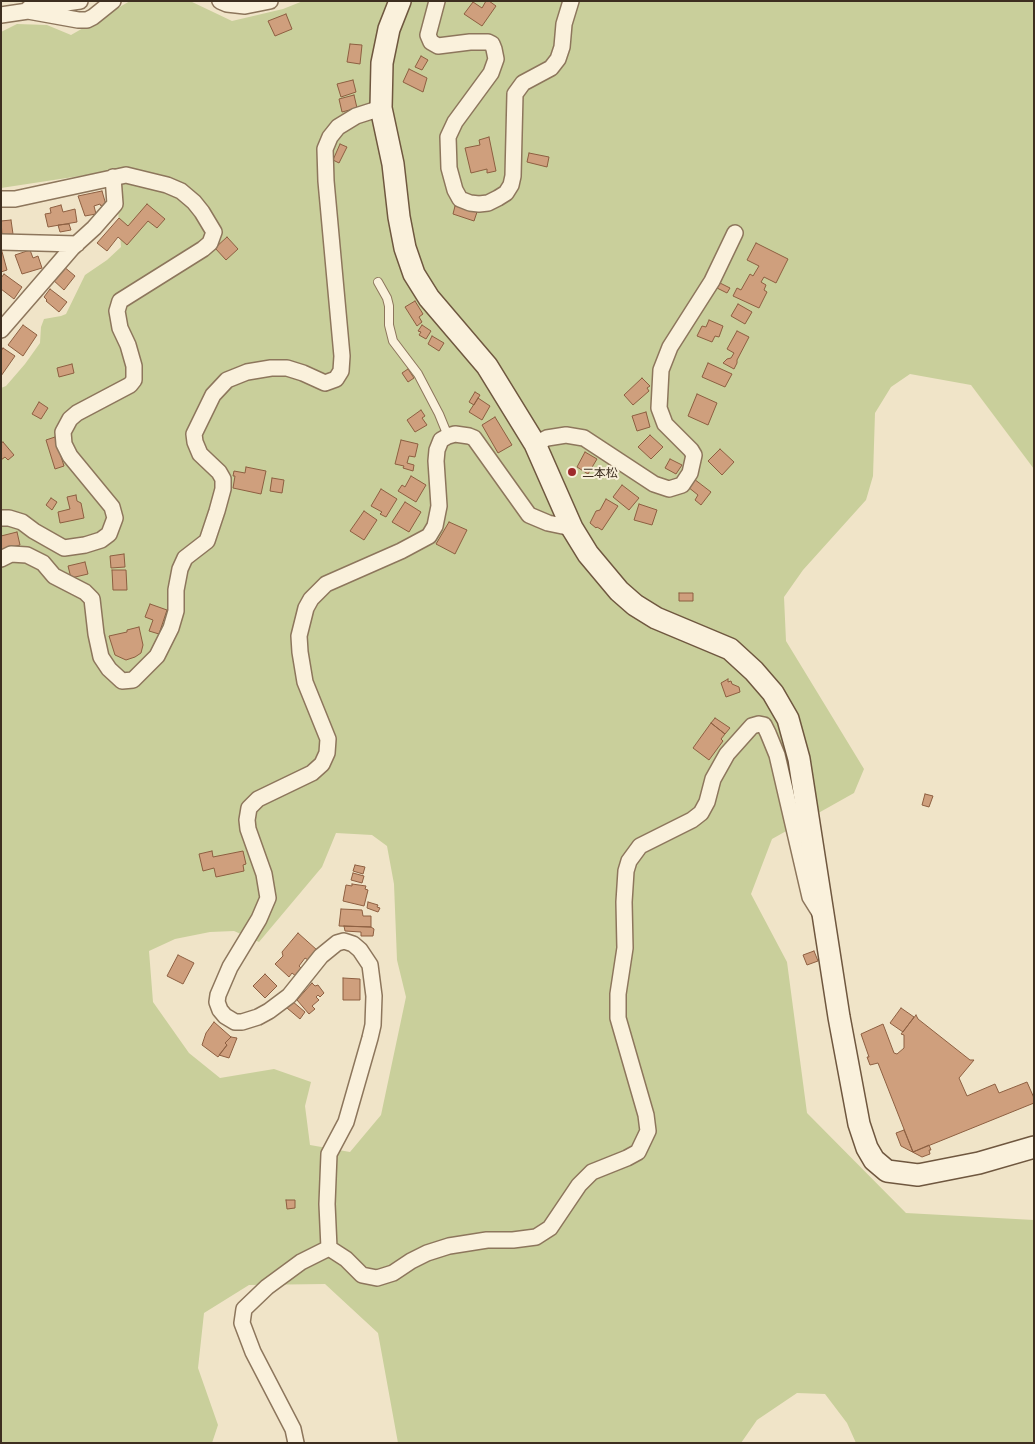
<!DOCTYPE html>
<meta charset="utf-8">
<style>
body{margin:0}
#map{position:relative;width:1035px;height:1444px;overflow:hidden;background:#f0e4c8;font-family:Georgia,serif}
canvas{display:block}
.frame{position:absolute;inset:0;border:2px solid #3d2e20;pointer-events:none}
</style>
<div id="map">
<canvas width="1035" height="1444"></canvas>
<div class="frame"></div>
</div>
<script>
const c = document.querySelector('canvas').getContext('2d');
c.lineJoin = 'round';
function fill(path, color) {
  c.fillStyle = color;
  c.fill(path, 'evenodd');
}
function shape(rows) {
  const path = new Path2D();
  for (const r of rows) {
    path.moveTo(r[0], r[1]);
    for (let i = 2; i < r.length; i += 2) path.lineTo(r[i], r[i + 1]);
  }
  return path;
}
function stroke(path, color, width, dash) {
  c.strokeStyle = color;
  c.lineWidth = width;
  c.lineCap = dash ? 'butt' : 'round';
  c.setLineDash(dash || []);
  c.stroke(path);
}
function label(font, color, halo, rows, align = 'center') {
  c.font = font + ' Georgia,"Noto Sans JP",serif';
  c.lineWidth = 4;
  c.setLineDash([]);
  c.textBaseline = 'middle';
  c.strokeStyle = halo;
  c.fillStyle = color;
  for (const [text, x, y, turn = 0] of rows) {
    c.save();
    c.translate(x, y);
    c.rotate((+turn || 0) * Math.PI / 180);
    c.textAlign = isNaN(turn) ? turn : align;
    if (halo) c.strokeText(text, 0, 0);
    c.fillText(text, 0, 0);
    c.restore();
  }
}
fill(shape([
 [130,1,190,1,232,21,283,9,303,1,1034,1,1034,469,971,385,910,374,891,387,875,413,873,476,866,500,803,570,784,597,786,641,864,769,854,793,772,839,751,894,787,962,807,1113,906,1213,1034,1220,1034,1443,856,1443,847,1423,825,1394,797,1393,757,1420,741,1443,398,1443,378,1333,325,1284,249,1285,204,1313,198,1368,218,1425,212,1443,1,1443,1,388,6,386,25,364,40,343,41,327,44,319,61,316,66,314,85,275,107,260,121,247,118,210,121,183,93,174,1,188,1,32,17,24,47,25,71,35],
 [336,833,372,835,387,846,394,884,397,960,406,997,381,1115,350,1152,310,1145,305,1106,311,1082,274,1069,220,1078,189,1053,153,1002,149,951,175,939,210,932,234,931,259,942,322,867]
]), '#c9cf9b');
const building = shape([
 [486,1,489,1,496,6,482,26,464,14,473,2,482,8,486,1],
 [286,14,292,29,275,36,268,21,286,14],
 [350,44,362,45,360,64,347,62,350,44],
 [421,56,428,60,422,70,415,67,421,56],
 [409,69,427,78,423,92,403,82,409,69],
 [353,80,356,92,341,97,337,84,353,80],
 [354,95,357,108,342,112,339,99,354,95],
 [489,137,496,171,487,173,487,169,471,173,465,148,480,145,479,140,489,137],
 [340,144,347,147,339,163,333,160,340,144],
 [529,153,549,157,547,167,527,162,529,153],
 [102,191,106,205,101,206,100,204,94,206,96,214,85,216,78,196,102,191],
 [147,204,165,219,157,228,148,221,127,245,118,237,107,251,97,243,119,218,128,226,147,204],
 [61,205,63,212,75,209,77,222,48,227,45,214,51,213,50,208,61,205],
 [455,206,477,212,474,221,453,214,455,206],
 [11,220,13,234,2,235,1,221,11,220],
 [69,224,71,230,60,232,58,225,69,224],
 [227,237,238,249,226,260,215,248,227,237],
 [756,243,788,259,776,283,764,277,761,282,766,285,764,290,767,292,759,308,733,296,737,288,741,290,750,274,753,276,759,266,747,260,756,243],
 [1,248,7,270,1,272,1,248],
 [30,250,33,258,38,256,42,268,22,274,15,255,30,250],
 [63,266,75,276,64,290,52,279,63,266],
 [4,274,22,287,14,299,1,289,1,278,4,274],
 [720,283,730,288,727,293,717,288,720,283],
 [50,289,67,302,59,312,46,301,47,300,44,297,50,289],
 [415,301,423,314,419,317,422,322,417,326,405,307,415,301],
 [738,304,752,312,745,324,731,316,738,304],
 [709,320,723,326,719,337,715,336,712,342,697,336,702,326,706,327,709,320],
 [23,325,37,335,23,356,8,345,23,325],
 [422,325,431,331,426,339,419,335,421,332,418,331,422,325],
 [737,331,749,337,737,360,737,363,734,369,723,363,727,359,731,358,734,353,727,349,737,331],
 [432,336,444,343,439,351,428,344,432,336],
 [3,348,15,356,1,376,1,351,3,348],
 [708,363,732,374,725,387,702,377,708,363],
 [72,364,74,373,59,377,57,368,72,364],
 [408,369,414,378,408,382,402,373,408,369],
 [642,378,650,386,647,388,649,391,633,405,624,395,642,378],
 [475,392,480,395,474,405,469,402,475,392],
 [697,394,717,403,708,425,688,416,697,394],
 [478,398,490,406,482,420,469,412,478,398],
 [39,402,48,408,41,419,32,414,39,402],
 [421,410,425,416,422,418,427,425,415,432,407,420,421,410],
 [646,412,650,427,637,431,632,416,646,412],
 [495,417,512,445,498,453,482,425,495,417],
 [650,435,663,447,651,459,638,447,650,435],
 [55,437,64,466,55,469,46,440,55,437],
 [401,440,418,444,415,457,409,456,407,463,414,465,413,471,403,468,404,466,395,464,401,440],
 [3,442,14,455,8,460,5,457,1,460,1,443,3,442],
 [720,449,734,462,722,475,708,461,720,449],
 [585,452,597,459,588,474,577,467,585,452],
 [670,459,682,465,676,474,665,468,670,459],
 [246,467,266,471,261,494,233,488,235,476,233,476,234,471,245,473,246,467],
 [411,476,426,485,416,502,398,491,402,485,405,487,411,476],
 [272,478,284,480,282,493,270,491,272,478],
 [694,479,711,492,701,505,695,500,698,495,688,487,694,479],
 [622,485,639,498,629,510,613,497,622,485],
 [381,489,397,499,386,517,380,514,382,512,371,506,381,489],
 [76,495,77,501,81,503,84,518,60,523,58,512,70,509,67,497,76,495],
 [51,498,57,502,52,510,46,505,51,498],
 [606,499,618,506,602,530,597,527,596,528,590,523,596,511,600,510,606,499],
 [405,502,421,512,409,532,392,522,405,502],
 [639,504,657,510,652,525,634,520,639,504],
 [364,511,377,520,364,540,350,531,364,511],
 [449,522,467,530,455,554,436,544,449,522],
 [17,532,20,545,1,550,1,536,17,532],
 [124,554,125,567,111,568,110,556,124,554],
 [85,562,88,574,71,578,68,566,85,562],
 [112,570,126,570,127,590,113,590,112,570],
 [679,593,693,593,693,601,679,601,679,593],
 [150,604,167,610,159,634,149,631,153,620,145,617,150,604],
 [139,627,143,645,141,653,135,657,126,660,115,655,109,636,127,632,127,630,139,627],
 [728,679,728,682,731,681,732,684,739,687,740,692,726,697,721,683,728,679],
 [715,718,730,728,725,734,711,723,715,718],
 [711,723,725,734,721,739,723,741,709,760,693,748,711,723],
 [925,794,933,796,929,807,922,805,925,794],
 [212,851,213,857,243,851,246,864,243,865,244,871,216,877,214,868,203,871,199,854,212,851],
 [355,865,365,867,363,874,353,871,355,865],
 [353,873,364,876,362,883,351,880,353,873],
 [352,884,366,886,365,889,368,890,364,906,343,901,346,885,352,886,352,884],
 [368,902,378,905,377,907,380,908,378,912,367,908,368,902],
 [341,909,362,910,363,916,371,916,371,927,339,926,341,909],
 [344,926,371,927,374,929,373,936,361,936,361,932,345,931,344,926],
 [298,933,317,950,308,960,305,958,299,966,303,970,297,977,292,973,289,977,275,964,283,956,282,952,298,933],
 [814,951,818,961,807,965,803,955,814,951],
 [178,955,194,963,183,984,167,976,178,955],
 [265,974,277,986,265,998,253,986,265,974],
 [343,978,360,979,360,1000,343,1000,343,978],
 [312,983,315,986,318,985,324,993,320,997,318,995,316,997,319,1000,312,1006,315,1009,309,1014,297,1000,312,983],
 [292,1001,305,1012,300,1019,287,1008,292,1001],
 [901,1008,914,1017,903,1032,890,1023,901,1008],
 [916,1015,918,1019,970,1060,974,1060,959,1078,967,1096,995,1084,999,1093,1027,1082,1034,1098,1034,1103,913,1152,878,1063,870,1065,867,1057,869,1057,861,1034,883,1024,894,1053,897,1054,904,1048,904,1035,901,1034,916,1015],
 [214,1022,231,1037,225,1043,227,1045,218,1057,202,1045,206,1033,214,1022],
 [231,1037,237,1038,229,1058,219,1055,227,1045,225,1043,231,1037],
 [904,1130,913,1152,929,1145,931,1150,929,1150,930,1154,922,1157,901,1146,896,1133,904,1130],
 [286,1200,295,1200,295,1208,287,1209,286,1200]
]);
fill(building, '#cf9f7d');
stroke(building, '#8d5f41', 1);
const lane = shape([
 [378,282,387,298,389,306,389,325,393,341,418,374,439,414,448,436]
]);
const street = shape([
 [220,1,227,4,245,6,270,1],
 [437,1,428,35,431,42,438,46,470,42,488,42,492,44,494,49,496,59,491,73,455,122,448,137,449,168,455,190,460,199,470,203,479,204,488,203,498,198,506,193,511,185,513,176,515,94,523,83,551,68,558,59,562,47,564,24,571,1],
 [26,11,35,3,41,2,66,3,80,1],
 [1,15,28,11,78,20,87,20,93,17,113,1],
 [1,199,15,199,126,175,167,185,181,191,194,202,202,212,214,232,210,243,203,249,120,301,117,311,120,328,128,345,134,366,134,380,130,385,77,413,70,419,63,432,64,444,70,456,112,507,115,518,109,534,101,540,85,545,64,548,34,531,22,522,9,518,1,518],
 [1,242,77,244],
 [1,330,53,270,72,248,94,228,115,204,113,177],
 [535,444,547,438,566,435,584,438,654,484,669,489,682,485,690,473,694,455,691,450,665,424,659,408,661,370,670,347,712,281,735,233],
 [1,559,11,554,27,555,43,563,54,576,85,592,92,599,96,634,101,657,109,669,122,681,133,680,157,656,171,628,176,611,176,590,180,569,185,558,207,541,217,511,223,489,223,479,219,472,200,454,195,442,194,434,213,395,227,380,247,372,271,368,287,368,303,373,325,383,336,379,341,371,342,356,326,181,325,149,330,137,338,127,356,116,381,108],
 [329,1248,327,1204,329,1154,346,1122,370,1038,373,1025,374,996,370,965,360,950,353,944,344,941,337,943,321,956,289,996,269,1011,258,1017,242,1022,235,1022,225,1016,220,1010,217,1002,218,995,230,967,259,919,268,898,264,874,248,829,247,820,249,808,258,799,312,773,322,764,327,753,328,739,305,682,300,652,299,636,306,608,311,599,326,584,401,551,429,536,435,526,439,506,436,461,437,450,441,440,448,436,455,434,469,436,474,438,529,515,548,523,572,528],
 [329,1248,346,1259,362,1275,377,1278,393,1273,411,1261,427,1253,449,1246,487,1240,513,1240,536,1237,550,1228,579,1185,592,1172,627,1158,638,1152,648,1131,646,1115,618,1018,618,994,625,948,624,902,626,871,629,861,640,846,692,820,701,813,707,802,713,779,727,754,752,726,759,724,764,725,768,733,777,755,810,897,820,913],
 [296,1443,293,1429,253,1352,242,1323,244,1309,267,1287,301,1262,329,1248]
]);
const secondary = shape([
 [400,1,389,29,382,63,381,108,393,164,399,217,405,248,414,274,429,298,487,366,535,444,572,528,588,554,619,591,635,605,656,618,730,649,754,671,773,693,788,719,799,759,839,1017,859,1124,867,1148,874,1160,887,1171,918,1175,979,1163,1034,1147]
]);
stroke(lane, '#8d765c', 10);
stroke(street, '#8d765c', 18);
stroke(secondary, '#6f573f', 24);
stroke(lane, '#faf1dc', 8);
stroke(street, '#faf1dc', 15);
stroke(secondary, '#faf1dc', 21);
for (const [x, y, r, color] of [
 [572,472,5,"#9e2a2b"]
]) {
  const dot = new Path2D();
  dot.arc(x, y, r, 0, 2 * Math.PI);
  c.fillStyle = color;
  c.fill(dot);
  stroke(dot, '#f7eed8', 2);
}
label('12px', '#3d2e20', '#f7eed8', [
 ["二本松",582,472]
], 'left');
</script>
